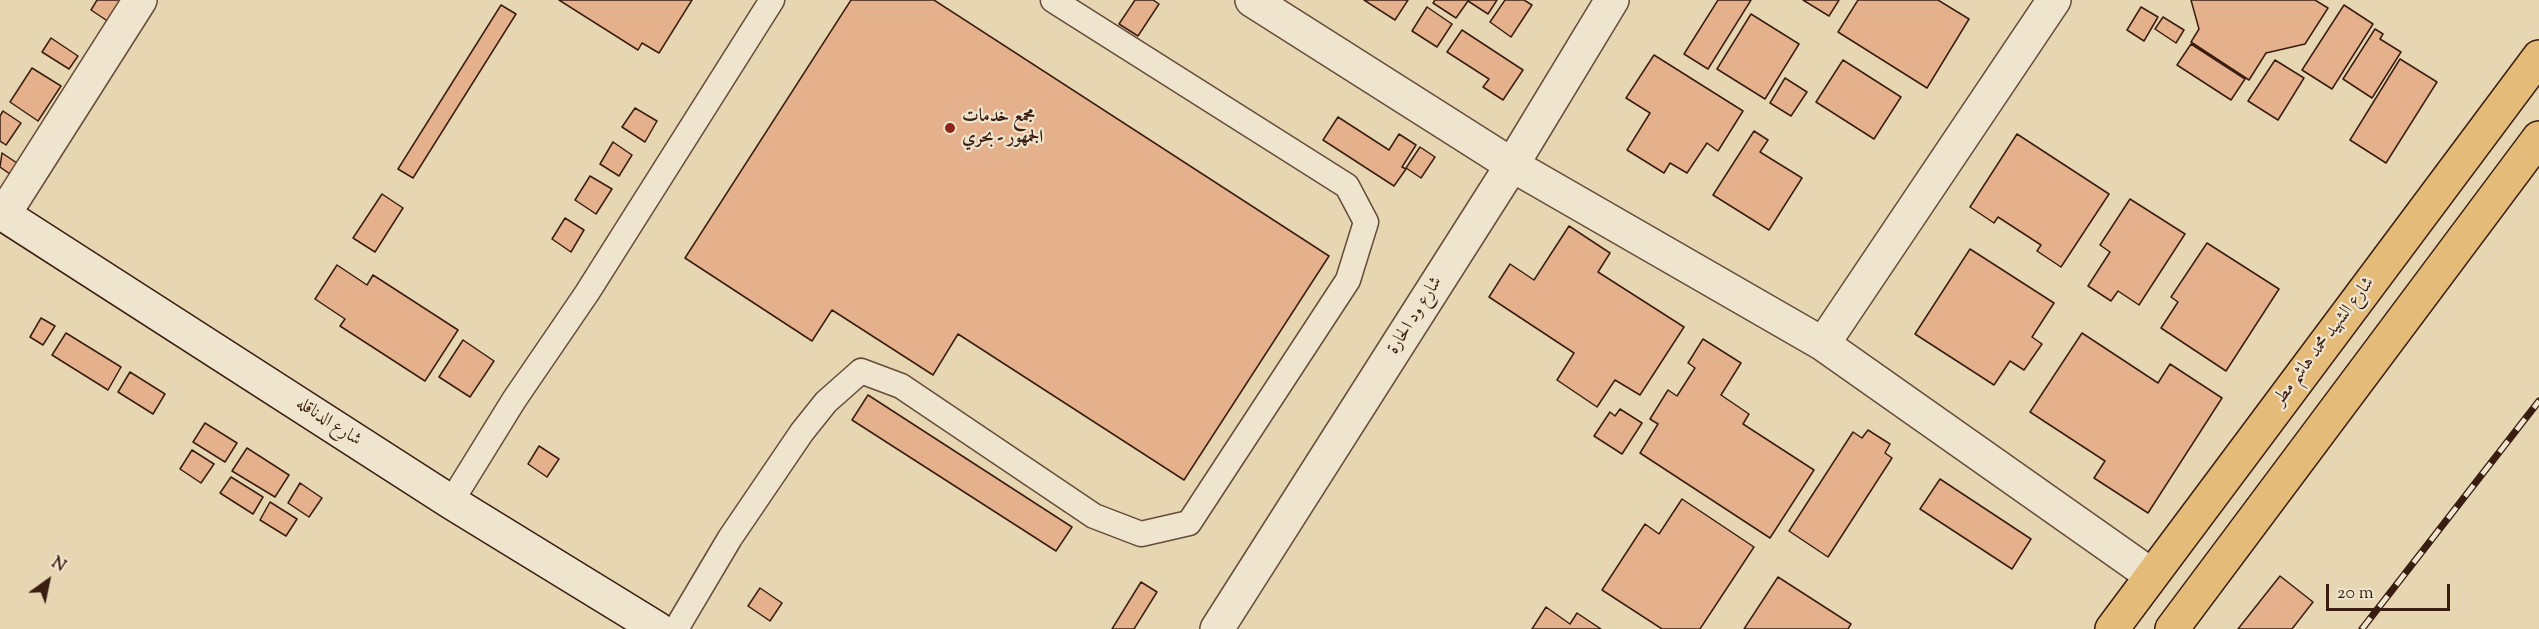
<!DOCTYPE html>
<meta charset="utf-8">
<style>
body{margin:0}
#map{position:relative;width:2539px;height:629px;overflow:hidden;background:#e7d6b2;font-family:"Sorts Mill Goudy",serif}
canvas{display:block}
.north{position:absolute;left:18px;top:551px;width:60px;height:60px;-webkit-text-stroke:4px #efe4cd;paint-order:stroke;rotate:33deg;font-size:16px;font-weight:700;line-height:24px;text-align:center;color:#3a1d11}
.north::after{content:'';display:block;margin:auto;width:21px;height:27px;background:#3a1d11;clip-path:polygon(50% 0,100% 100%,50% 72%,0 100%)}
.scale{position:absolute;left:2326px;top:584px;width:124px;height:27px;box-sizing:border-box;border:3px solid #3a1d11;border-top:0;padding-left:8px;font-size:18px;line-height:21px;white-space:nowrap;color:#3a1d11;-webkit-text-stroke:4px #efe4cd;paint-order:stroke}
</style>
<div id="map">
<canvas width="2539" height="629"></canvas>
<div class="north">N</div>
<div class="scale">20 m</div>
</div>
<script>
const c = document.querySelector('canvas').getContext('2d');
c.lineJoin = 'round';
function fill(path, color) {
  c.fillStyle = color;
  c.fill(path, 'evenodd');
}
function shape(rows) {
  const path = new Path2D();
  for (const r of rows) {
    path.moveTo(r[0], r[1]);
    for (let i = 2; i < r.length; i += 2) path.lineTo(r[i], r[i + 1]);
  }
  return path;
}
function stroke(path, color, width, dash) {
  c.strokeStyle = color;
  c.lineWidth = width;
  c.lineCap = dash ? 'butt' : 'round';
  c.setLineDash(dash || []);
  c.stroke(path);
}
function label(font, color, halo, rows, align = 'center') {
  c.font = font + ' "Sorts Mill Goudy",Amiri,serif';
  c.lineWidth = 4.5;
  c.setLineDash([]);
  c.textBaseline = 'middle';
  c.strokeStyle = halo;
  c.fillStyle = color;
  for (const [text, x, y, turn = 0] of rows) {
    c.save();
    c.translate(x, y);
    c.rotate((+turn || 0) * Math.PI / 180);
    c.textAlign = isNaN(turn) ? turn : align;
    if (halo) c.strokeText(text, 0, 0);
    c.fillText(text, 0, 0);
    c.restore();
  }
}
const building = shape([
 [97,0,123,0,109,22,91,10,97,0],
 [559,0,692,0,659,53,642,43,638,50,559,0],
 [851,0,934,0,1329,256,1184,480,958,334,933,375,832,310,812,341,685,258,851,0],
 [1135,0,1153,0,1159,4,1138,36,1119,24,1135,0],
 [1364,0,1408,0,1395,20,1364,0],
 [1435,0,1497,0,1488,14,1468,1,1456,18,1433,3,1435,0],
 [1505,0,1524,0,1532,5,1511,37,1490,22,1505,0],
 [1718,0,1751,0,1708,69,1684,54,1718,0],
 [1803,0,1839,0,1829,16,1803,0],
 [1858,0,1938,0,1969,19,1927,88,1838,32,1858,0],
 [2191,0,2315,0,2328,8,2305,44,2266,53,2249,80,2191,42,2199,29,2191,0],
 [501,5,516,14,413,178,398,169,501,5],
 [2344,5,2373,24,2332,89,2302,70,2344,5],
 [1427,7,1452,24,1437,47,1412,31,1427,7],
 [2141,7,2158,17,2144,41,2127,30,2141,7],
 [1751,14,1799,44,1765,99,1717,69,1751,14],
 [2163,17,2184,30,2176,43,2155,29,2163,17],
 [2375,29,2383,34,2380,39,2401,52,2372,98,2343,79,2375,29],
 [1462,30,1523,70,1503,100,1483,87,1489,79,1447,52,1462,30],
 [51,38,78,56,69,69,42,52,51,38],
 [2191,44,2245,79,2231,100,2177,65,2191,44],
 [1654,55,1743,111,1718,151,1707,143,1687,173,1670,163,1664,173,1627,150,1650,113,1626,98,1654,55],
 [2400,59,2437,82,2386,163,2350,140,2400,59],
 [1843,60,1901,97,1874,139,1816,102,1843,60],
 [2275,60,2304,78,2278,120,2248,101,2275,60],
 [32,68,61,86,38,121,10,102,32,68],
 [1785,78,1807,92,1791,116,1770,103,1785,78],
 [635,108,657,121,645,142,622,127,635,108],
 [3,111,21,123,6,145,0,141,0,116,3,111],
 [1338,117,1389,150,1399,134,1416,145,1402,167,1406,169,1394,186,1323,140,1338,117],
 [1754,131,1768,140,1760,152,1802,178,1769,230,1713,195,1754,131],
 [2017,134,2109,194,2061,267,2037,251,2041,245,1998,217,1994,223,1970,207,2017,134],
 [613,142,632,155,619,176,600,164,613,142],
 [1420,147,1435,157,1421,178,1406,168,1420,147],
 [2,153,20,165,13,176,0,167,2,153],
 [590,176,612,189,596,214,575,200,590,176],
 [382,194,403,208,375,252,353,238,382,194],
 [2130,199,2185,234,2139,305,2118,291,2111,301,2088,286,2110,252,2100,245,2130,199],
 [565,218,584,230,571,252,552,239,565,218],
 [1569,226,1610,253,1598,272,1684,327,1640,395,1615,380,1597,407,1557,380,1574,353,1489,297,1510,264,1534,280,1569,226],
 [2207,243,2279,289,2226,371,2161,328,2178,302,2171,297,2207,243],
 [1970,249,2054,303,2032,337,2042,344,2024,370,2010,361,1994,385,1915,334,1970,249],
 [337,265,367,285,373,275,458,330,425,381,340,326,345,319,315,299,337,265],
 [41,318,55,326,43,345,30,337,41,318],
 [66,333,121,367,108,390,52,355,66,333],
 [2082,333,2158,383,2170,364,2222,398,2148,513,2094,478,2105,461,2030,412,2082,333],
 [1703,339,1741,363,1721,395,1749,414,1743,424,1814,470,1770,538,1640,453,1658,424,1650,419,1668,390,1677,396,1695,368,1688,363,1703,339],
 [463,340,494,361,470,397,439,377,463,340],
 [130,372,165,394,153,414,118,392,130,372],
 [868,395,1072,527,1056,551,852,420,868,395],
 [1620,409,1642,423,1622,454,1594,436,1610,412,1615,416,1620,409],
 [205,423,237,443,225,462,193,442,205,423],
 [1868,430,1890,444,1885,453,1892,458,1828,557,1789,531,1853,432,1862,438,1868,430],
 [539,446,559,459,547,477,528,464,539,446],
 [247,448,289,475,275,497,232,471,247,448],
 [192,450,214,464,201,483,180,469,192,450],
 [231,477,263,497,253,514,220,493,231,477],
 [1940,479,2031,539,2012,569,1920,509,1940,479],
 [300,483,322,498,309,517,288,503,300,483],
 [1682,499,1754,547,1700,629,1662,629,1602,590,1645,524,1659,534,1682,499],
 [270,502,297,519,286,536,260,520,270,502],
 [2280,576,2313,602,2292,629,2238,629,2280,576],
 [1778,577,1851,624,1848,629,1744,629,1778,577],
 [1141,582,1157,592,1134,629,1112,629,1141,582],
 [760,588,782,603,770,621,748,606,760,588],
 [1546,607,1570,624,1577,613,1601,629,1532,629,1546,607]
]);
fill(building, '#e5b18c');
stroke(building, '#3a1d11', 1.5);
const lane = shape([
 [451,502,514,400,587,293,772,0],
 [676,629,730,538,802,432,826,402,861,371,901,386,1094,516,1141,534,1189,523,1348,280,1366,222,1347,186,1053,0]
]);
const street = shape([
 [1252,0,1512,165,1823,344,2151,575],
 [4,214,140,0],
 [1823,344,2054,0],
 [1217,629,1512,165,1612,0]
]);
const secondary = shape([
 [0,212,451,502,658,629]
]);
const primary = shape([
 [2112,629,2539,57],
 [2172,629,2539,138]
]);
stroke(lane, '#654b39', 27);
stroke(street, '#654b39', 36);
stroke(secondary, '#3a1d11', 36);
stroke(primary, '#3a1d11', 36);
stroke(lane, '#efe4cd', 24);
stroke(street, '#efe4cd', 33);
stroke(secondary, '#efe4cd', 33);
stroke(primary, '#e4bb79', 33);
const rail = shape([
 [2362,629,2539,401]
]);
stroke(rail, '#3a1d11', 7);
stroke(rail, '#efe4cd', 4.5, [14]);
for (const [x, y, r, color] of [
 [950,128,6,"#8f2418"]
]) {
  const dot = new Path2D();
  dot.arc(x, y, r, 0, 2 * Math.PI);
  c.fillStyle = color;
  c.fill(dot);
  stroke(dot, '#efe4cd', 2);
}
label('bold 18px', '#3a1d11', '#efe4cd', [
 ["مجمع خدمات",962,118],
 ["الجمهور - بحري",962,139]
], 'left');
label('18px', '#3a1d11', '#efe4cd', [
 ["شارع ود الحارة",1416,316,-58],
 ["شارع الشهيد محمد هاشم مطر",2325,342,-53],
 ["شارع الدناقله",328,423,33]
]);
</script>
